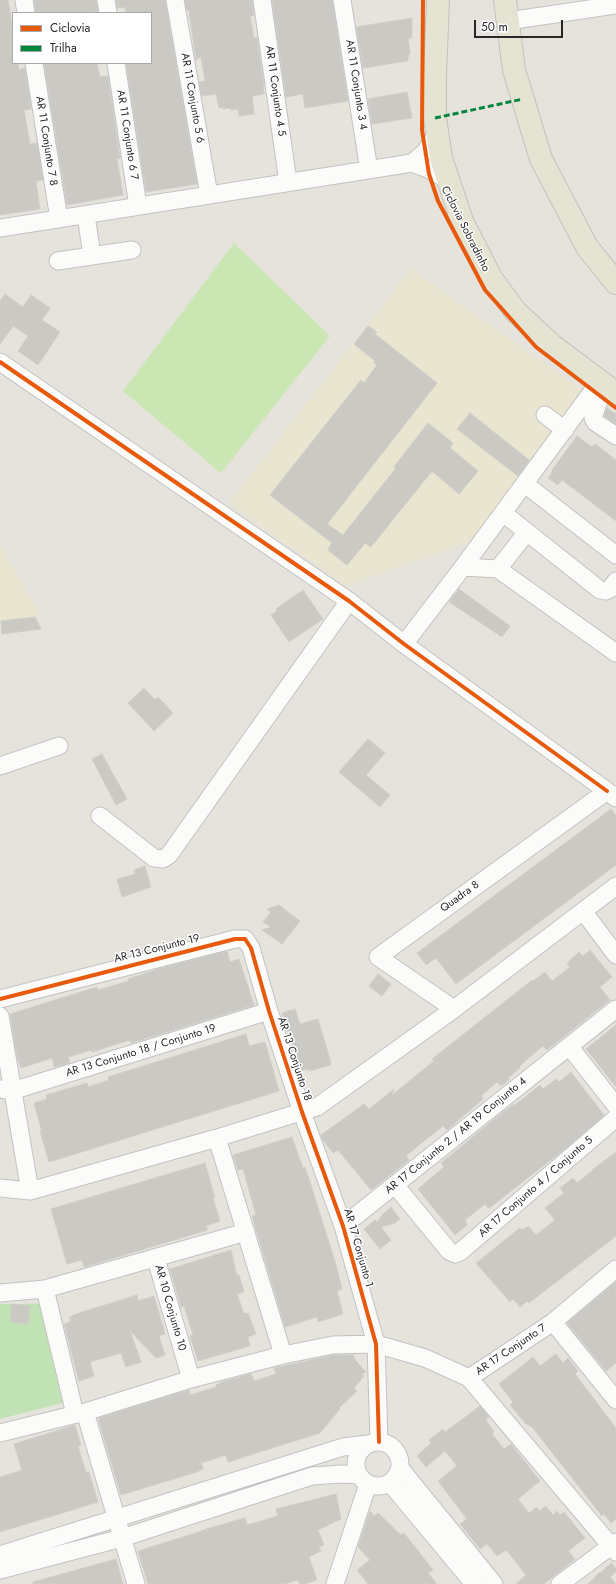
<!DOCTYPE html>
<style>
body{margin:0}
#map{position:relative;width:616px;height:1584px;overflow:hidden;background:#e6e3dc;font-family:Jost,sans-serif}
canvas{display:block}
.legend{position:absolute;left:12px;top:12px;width:140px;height:52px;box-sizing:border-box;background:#fff;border:1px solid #a9a9a9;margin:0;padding:5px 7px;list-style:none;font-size:12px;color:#272727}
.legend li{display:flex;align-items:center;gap:8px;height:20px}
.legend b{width:20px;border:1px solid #a9a9a9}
.scale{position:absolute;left:474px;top:20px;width:89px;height:18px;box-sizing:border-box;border:2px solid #272727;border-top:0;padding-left:5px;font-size:12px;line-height:14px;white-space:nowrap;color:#272727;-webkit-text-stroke:3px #fff;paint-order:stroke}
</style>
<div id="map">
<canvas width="616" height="1584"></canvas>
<ul class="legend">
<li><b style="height:5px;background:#e8590c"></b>Ciclovia</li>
<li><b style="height:5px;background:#00873e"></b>Trilha</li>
</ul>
<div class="scale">50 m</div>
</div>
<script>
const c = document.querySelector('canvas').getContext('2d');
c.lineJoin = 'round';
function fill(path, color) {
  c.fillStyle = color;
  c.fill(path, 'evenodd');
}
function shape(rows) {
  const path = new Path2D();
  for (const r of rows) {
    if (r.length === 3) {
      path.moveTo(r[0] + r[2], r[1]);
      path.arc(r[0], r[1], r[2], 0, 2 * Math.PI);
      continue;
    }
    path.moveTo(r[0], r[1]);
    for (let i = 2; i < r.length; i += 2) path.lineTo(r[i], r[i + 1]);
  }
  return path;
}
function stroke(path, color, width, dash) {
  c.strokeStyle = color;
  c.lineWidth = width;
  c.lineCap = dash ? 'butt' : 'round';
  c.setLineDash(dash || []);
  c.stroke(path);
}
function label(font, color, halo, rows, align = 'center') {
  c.font = font + ' Jost,sans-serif';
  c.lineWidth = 3;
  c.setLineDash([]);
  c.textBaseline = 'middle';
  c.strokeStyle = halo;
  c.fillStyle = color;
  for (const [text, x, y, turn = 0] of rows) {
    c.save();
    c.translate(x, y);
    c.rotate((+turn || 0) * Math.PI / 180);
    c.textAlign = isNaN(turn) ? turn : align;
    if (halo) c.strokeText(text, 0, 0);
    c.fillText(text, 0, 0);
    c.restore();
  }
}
fill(shape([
 [411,269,583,391,473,540,346,586,229,503],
 [0,544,40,615,0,621]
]), '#e9e5d0');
fill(shape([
 [0,1304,44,1304,66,1402,0,1419]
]), '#c0e2b4');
fill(shape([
 [234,243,330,336,221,473,123,391]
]), '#cae6b2');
const building = shape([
 [0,0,8,0,13,31,13,63,18,63,19,70,25,68,31,109,24,110,30,144,37,143,43,180,36,181,40,209,0,215,0,0],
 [34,0,96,0,98,11,88,13,36,13,34,0],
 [116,0,165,0,197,184,146,192,126,63,151,63,151,13,126,13,125,7,117,8,116,0],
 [185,0,252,0,254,15,250,16,254,38,257,37,264,86,263,86,264,94,252,96,254,114,239,116,238,109,231,110,230,108,223,109,223,107,219,108,216,94,202,96,199,82,205,81,201,57,196,60,189,11,187,10,185,0],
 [272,0,332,0,348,101,305,108,303,94,286,97,272,0],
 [412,18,412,38,408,38,410,52,407,61,363,68,356,27,412,18],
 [44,63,97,63,100,77,108,76,120,158,117,159,123,195,67,205,44,63],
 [407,92,412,118,372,124,368,99,407,92],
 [5,294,23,307,31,295,50,308,42,320,60,332,38,365,18,351,28,336,13,326,0,344,0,301,5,294],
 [368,326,377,332,375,334,437,383,327,524,343,535,396,468,394,467,428,423,453,443,450,448,478,471,459,494,432,471,371,547,365,543,347,565,329,551,328,549,332,543,270,495,361,380,364,383,377,365,374,363,375,361,354,344,368,326],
 [607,408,616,414,616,424,604,416,607,408],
 [470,413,529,460,518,476,457,429,470,413],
 [577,436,592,447,595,444,616,460,616,521,562,480,558,485,548,478,553,471,552,470,577,436],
 [459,589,510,626,502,637,449,602,459,589],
 [303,590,323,619,289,642,271,615,277,611,276,609,303,590],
 [35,617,41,629,2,634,1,621,35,617],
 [144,688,155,700,158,697,173,713,154,731,128,703,144,688],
 [368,739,385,753,366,775,390,795,380,807,339,772,368,739],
 [102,754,127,799,116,805,92,759,102,754],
 [611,809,616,815,616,865,456,984,436,958,426,965,417,953,611,809],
 [145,866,151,887,122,897,117,879,135,874,134,870,145,866],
 [279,905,300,921,282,944,262,930,271,927,263,922,271,912,267,909,279,905],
 [590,950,612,977,600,987,610,1000,547,1050,543,1046,526,1060,519,1067,520,1068,508,1078,509,1080,501,1086,497,1082,481,1096,483,1099,447,1130,443,1126,424,1141,406,1156,409,1160,371,1190,338,1150,333,1153,322,1139,321,1135,364,1104,369,1109,394,1089,392,1095,434,1061,432,1059,532,980,533,981,545,972,552,981,570,967,567,963,579,952,583,956,590,950],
 [227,951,230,962,239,959,254,1005,131,1043,130,1040,92,1052,92,1050,68,1057,70,1063,54,1067,52,1058,21,1068,17,1056,10,1014,97,987,98,990,129,981,128,979,162,968,227,951],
 [378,974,391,984,382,996,369,986,378,974],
 [295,1009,300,1024,318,1019,331,1063,330,1065,310,1071,307,1069,300,1071,282,1013,295,1009],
 [616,1025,616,1087,586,1049,616,1025],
 [246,1034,249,1046,265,1042,279,1091,49,1162,40,1131,42,1132,34,1103,47,1099,46,1095,87,1083,88,1087,109,1080,108,1077,246,1034],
 [571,1072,604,1115,571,1144,492,1206,488,1208,485,1204,465,1220,467,1225,455,1235,418,1189,444,1167,441,1163,502,1113,514,1104,515,1105,540,1085,543,1089,556,1079,559,1082,571,1072],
 [292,1137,303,1168,305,1167,310,1182,336,1265,342,1289,337,1291,343,1314,318,1322,317,1317,285,1327,252,1216,256,1215,243,1169,238,1170,233,1155,292,1137],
 [616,1152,616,1236,529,1303,527,1301,520,1307,513,1299,510,1302,476,1263,520,1228,522,1230,528,1226,536,1235,555,1220,545,1208,564,1193,560,1188,573,1178,577,1183,592,1171,592,1170,616,1152],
 [205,1163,215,1198,213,1198,220,1221,206,1226,208,1230,84,1267,82,1260,67,1264,51,1209,205,1163],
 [391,1207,400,1219,395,1223,381,1227,391,1240,380,1249,364,1229,375,1220,377,1222,383,1214,391,1207],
 [231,1250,237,1276,239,1275,244,1292,237,1294,244,1314,248,1313,256,1334,248,1337,250,1346,198,1361,190,1336,193,1335,184,1306,181,1307,170,1269,231,1250],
 [616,1282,616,1363,606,1371,567,1323,616,1282],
 [137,1295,138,1301,154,1296,165,1334,159,1336,165,1355,156,1358,130,1331,141,1362,126,1367,121,1353,90,1362,94,1376,79,1381,64,1324,70,1322,70,1317,76,1314,137,1295],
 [12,1304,30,1306,28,1324,10,1322,12,1304],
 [556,1354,563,1363,568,1358,578,1371,575,1374,616,1428,616,1519,611,1523,604,1514,602,1516,532,1427,526,1424,510,1405,513,1402,499,1384,533,1357,540,1366,556,1354],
 [334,1355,353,1355,356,1361,366,1372,362,1374,364,1376,354,1388,357,1391,339,1408,340,1409,320,1433,228,1462,226,1455,201,1463,203,1469,197,1472,121,1495,99,1422,99,1418,189,1390,190,1395,216,1387,216,1385,221,1383,221,1382,251,1374,254,1381,276,1374,274,1368,334,1355],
 [480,1406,489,1417,486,1420,494,1432,492,1434,504,1449,511,1444,540,1481,518,1499,529,1513,537,1507,539,1511,546,1506,553,1515,557,1511,560,1515,564,1512,585,1538,568,1551,575,1559,544,1584,516,1584,526,1575,509,1553,506,1550,497,1556,487,1544,480,1549,460,1524,467,1519,438,1481,457,1466,445,1451,426,1467,417,1456,431,1443,429,1440,443,1429,445,1432,480,1406],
 [75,1425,81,1445,78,1446,86,1473,89,1472,98,1502,0,1532,0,1477,22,1470,14,1444,75,1425],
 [336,1494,341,1519,318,1530,324,1545,319,1547,321,1551,309,1557,317,1580,305,1584,299,1584,298,1580,284,1584,148,1584,138,1551,199,1532,206,1529,245,1518,247,1525,278,1516,276,1509,336,1494],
 [370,1511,374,1516,378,1513,401,1535,404,1533,433,1570,428,1573,437,1584,368,1584,357,1570,370,1560,358,1547,370,1511],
 [116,1559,123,1584,33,1584,33,1582,116,1559],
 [612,1563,616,1569,616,1572,610,1577,616,1584,588,1584,600,1572,601,1573,605,1568,612,1563]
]);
fill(building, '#cbc9c3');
stroke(building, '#d1cec8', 1);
const minor = shape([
 [24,0,26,13],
 [106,0,108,13],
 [175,0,209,195],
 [262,0,288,182],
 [342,0,369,170],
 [508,21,616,5],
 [34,63,59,219],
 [116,63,138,206],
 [412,163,428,169,448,180],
 [86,215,92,256],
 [0,228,412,163,425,152,437,134],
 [58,261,132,250],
 [0,362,349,601,404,644,607,791],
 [603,389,593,418,595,422,616,436],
 [545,415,565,430],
 [525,484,616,555],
 [503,513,600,590,606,591,610,589,616,581],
 [463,567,498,569,616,653],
 [498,569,527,532],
 [404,644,463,567,600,381],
 [0,766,59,746],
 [100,816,154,858,163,859,169,855,349,601],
 [583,911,616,955],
 [0,999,235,939,245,939,251,948,269,1011,302,1112,343,1226,376,1344,379,1442],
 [454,1009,378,957,607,791,616,798],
 [0,1016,30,1191],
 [569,1046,616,1106],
 [0,1089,12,1091,269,1011],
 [217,1138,283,1355],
 [395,1185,449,1251,455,1254,460,1252,616,1118],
 [0,1188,30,1191,217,1138,317,1107,454,1009,616,886],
 [343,1226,616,1009],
 [156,1259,191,1379],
 [45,1289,75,1414],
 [0,1293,45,1289,246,1232],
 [553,1322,616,1400],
 [469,1378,553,1322,616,1269],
 [85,1412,136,1584],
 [0,1433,85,1412,191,1379,283,1355,333,1345,376,1344,425,1358,469,1378,616,1552],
 [378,1464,22],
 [400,1468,494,1584],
 [390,1483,474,1584],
 [0,1555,343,1447,368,1444],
 [0,1570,122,1538,312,1476,342,1474,359,1475],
 [335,1584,368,1484],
 [560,1584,616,1542]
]);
const major = shape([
 [438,0,435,76,435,118,441,158,462,221,491,278,515,311,554,347,616,393],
 [505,0,514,70,541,159,587,247,616,283]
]);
stroke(minor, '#c3c2c2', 19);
stroke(major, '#c3c1bf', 24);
stroke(minor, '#fbfbfa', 17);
stroke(major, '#e5e4d2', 22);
stroke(shape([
 [435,118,523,99]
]), '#00873e', 3, [6, 3]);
stroke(shape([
 [423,0,422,130,429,174,438,201,485,290,536,347,616,408],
 [0,362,349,601,404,644,607,791],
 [0,999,235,939,245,939,251,948,269,1011,302,1112,343,1226,376,1344,379,1442]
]), '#e8590c', 4);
label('11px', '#272727', '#fff', [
 ["AR 11 Conjunto 3 4",356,85,81],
 ["AR 11 Conjunto 4 5",275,91,82],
 ["AR 11 Conjunto 5 6",192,98,80],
 ["AR 11 Conjunto 6 7",127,135,81],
 ["AR 11 Conjunto 7 8",46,141,81],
 ["Ciclovia Sobradinho",465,229,63],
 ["Quadra 8",460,897,-36],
 ["AR 13 Conjunto 19",157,949,-14],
 ["AR 13 Conjunto 18 / Conjunto 19",141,1051,-17],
 ["AR 13 Conjunto 18",294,1059,72],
 ["AR 17 Conjunto 2 / AR 19 Conjunto 4",456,1136,-39],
 ["AR 17 Conjunto 4 / Conjunto 5",536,1187,-41],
 ["AR 17 Conjunto 1",358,1248,74],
 ["AR 10 Conjunto 10",170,1308,74],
 ["AR 17 Conjunto 7",511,1350,-34]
]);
</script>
